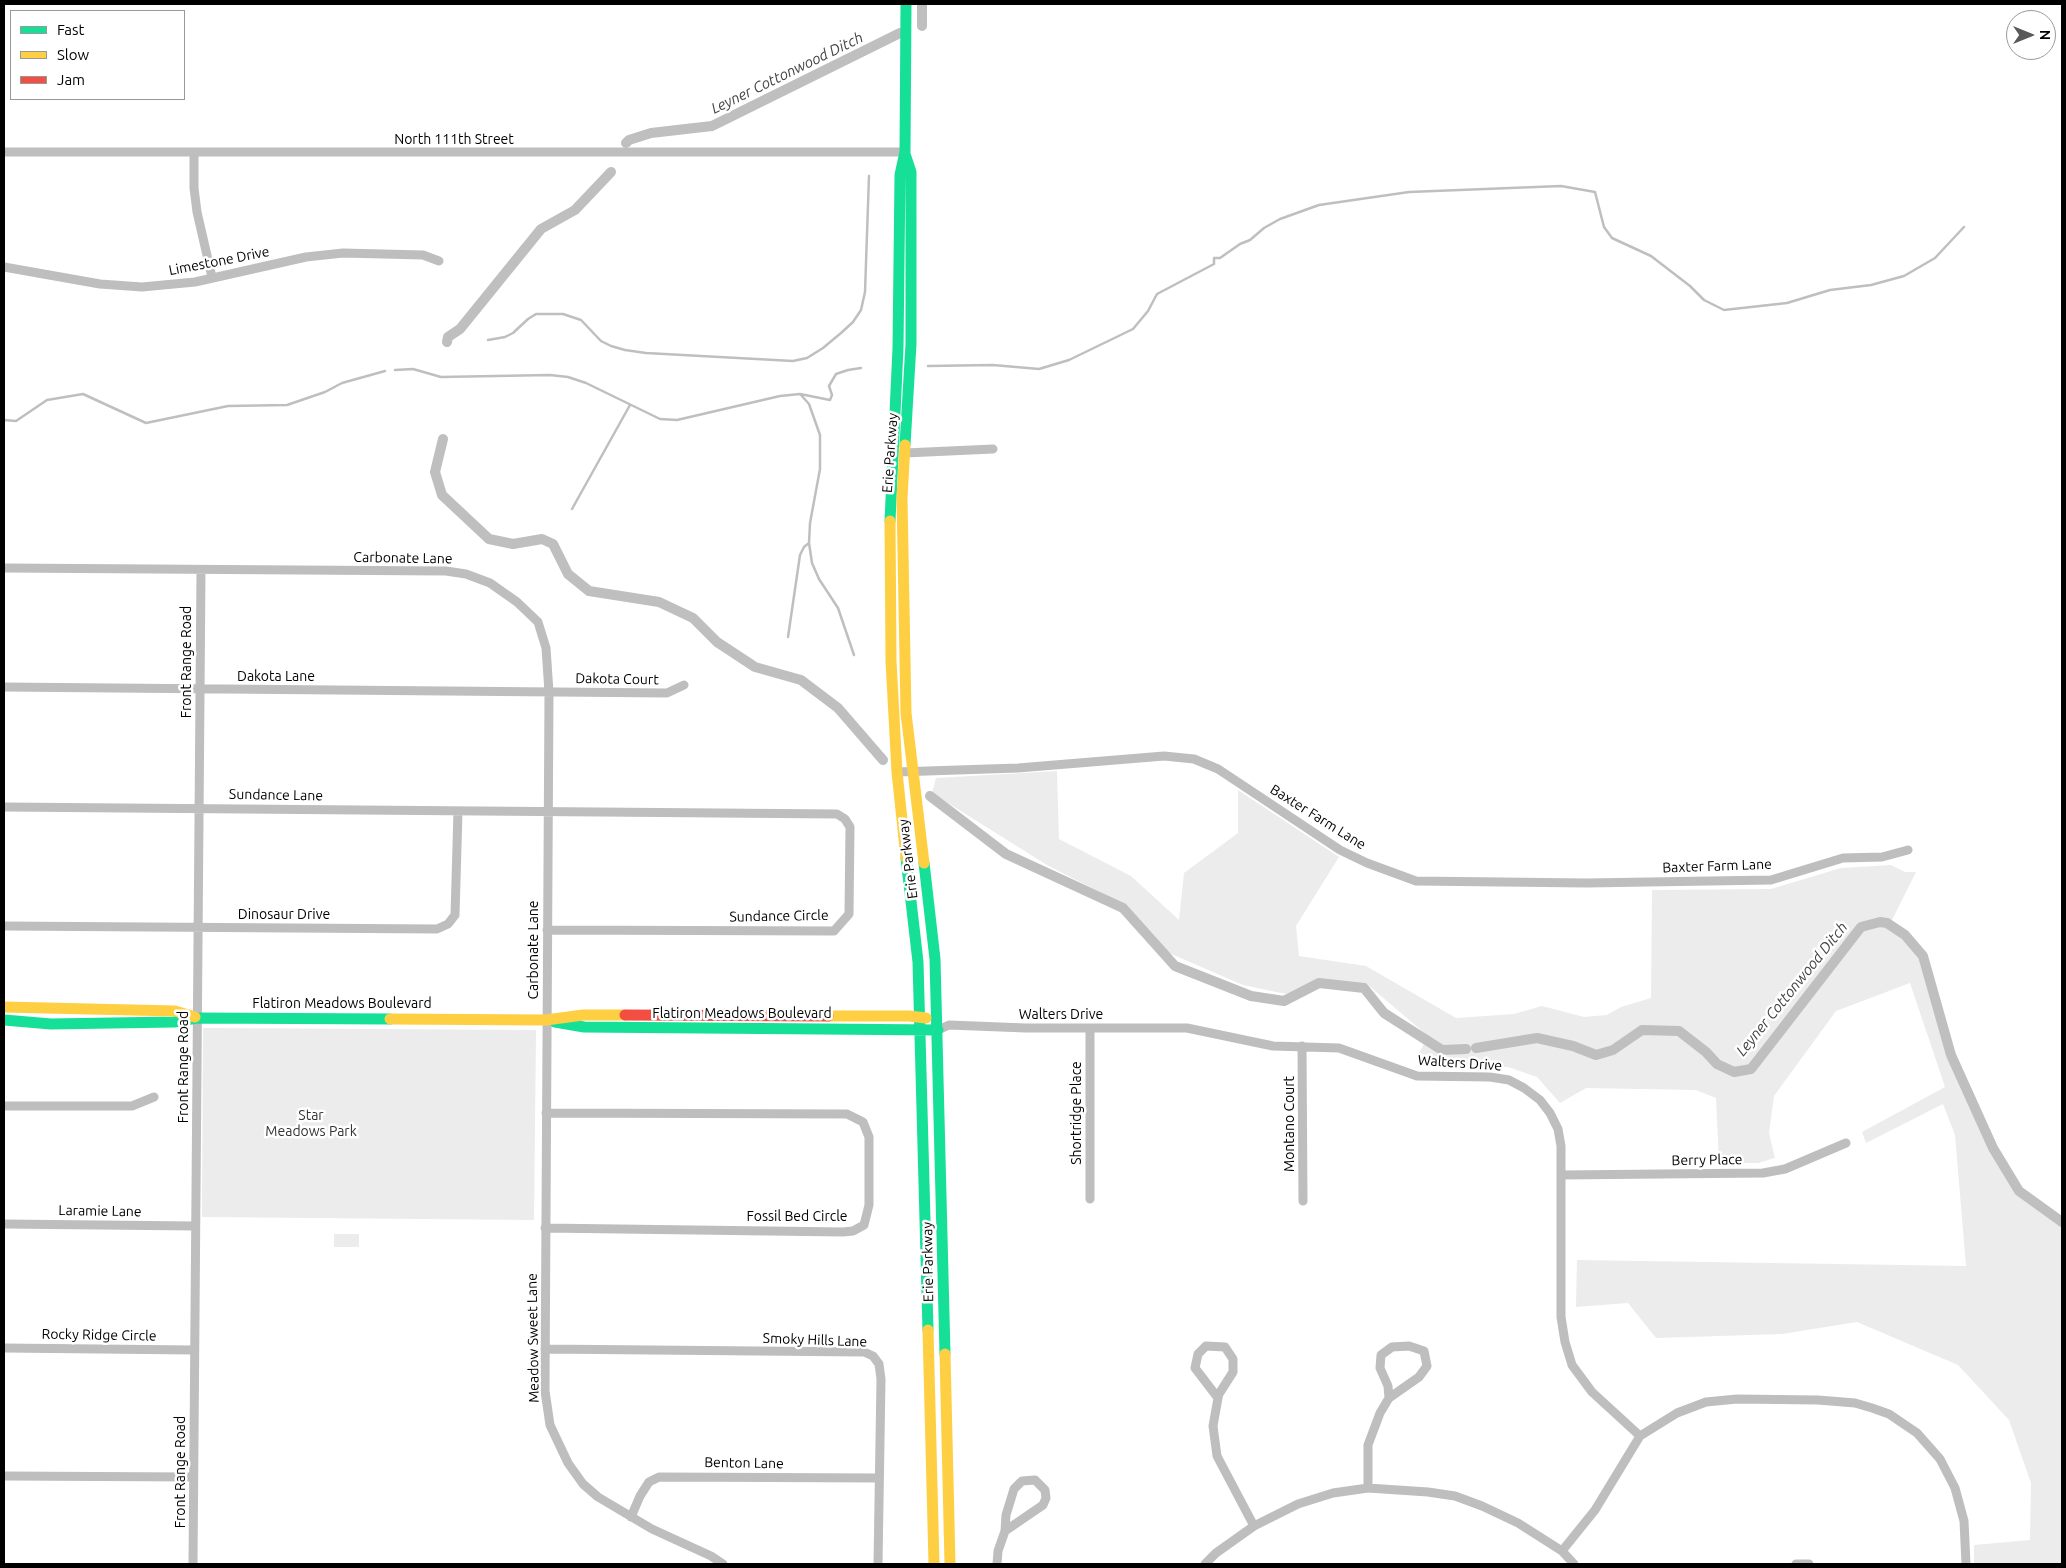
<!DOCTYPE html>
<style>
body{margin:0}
#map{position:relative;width:2066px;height:1568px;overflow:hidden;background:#fff;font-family:Ubuntu,sans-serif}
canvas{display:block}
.frame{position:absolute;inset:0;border:5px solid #000;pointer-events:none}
.legend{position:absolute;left:10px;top:10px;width:175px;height:90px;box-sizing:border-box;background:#fff;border:1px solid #999;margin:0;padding:6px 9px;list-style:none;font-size:15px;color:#000}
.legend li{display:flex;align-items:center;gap:10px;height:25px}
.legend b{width:25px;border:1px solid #999}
.north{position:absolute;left:2006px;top:10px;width:50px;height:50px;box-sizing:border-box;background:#fff;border:1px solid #999;border-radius:50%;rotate:90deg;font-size:14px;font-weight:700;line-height:20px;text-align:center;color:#000}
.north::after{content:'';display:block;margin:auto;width:18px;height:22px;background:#595959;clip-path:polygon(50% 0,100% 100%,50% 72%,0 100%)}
</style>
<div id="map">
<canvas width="2066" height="1568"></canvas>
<div class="frame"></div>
<ul class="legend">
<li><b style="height:6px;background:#16e098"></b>Fast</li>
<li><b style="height:6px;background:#ffcf43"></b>Slow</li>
<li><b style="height:6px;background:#f24e42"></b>Jam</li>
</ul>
<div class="north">N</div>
</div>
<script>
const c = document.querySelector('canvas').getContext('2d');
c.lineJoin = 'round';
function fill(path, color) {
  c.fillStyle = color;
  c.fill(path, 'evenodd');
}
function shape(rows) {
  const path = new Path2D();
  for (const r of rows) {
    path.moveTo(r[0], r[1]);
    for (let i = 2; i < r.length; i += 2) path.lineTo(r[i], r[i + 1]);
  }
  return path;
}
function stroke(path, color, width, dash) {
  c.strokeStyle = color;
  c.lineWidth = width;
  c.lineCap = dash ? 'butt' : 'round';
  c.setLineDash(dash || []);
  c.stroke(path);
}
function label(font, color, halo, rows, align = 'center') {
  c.font = font + ' Ubuntu,sans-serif';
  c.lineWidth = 5;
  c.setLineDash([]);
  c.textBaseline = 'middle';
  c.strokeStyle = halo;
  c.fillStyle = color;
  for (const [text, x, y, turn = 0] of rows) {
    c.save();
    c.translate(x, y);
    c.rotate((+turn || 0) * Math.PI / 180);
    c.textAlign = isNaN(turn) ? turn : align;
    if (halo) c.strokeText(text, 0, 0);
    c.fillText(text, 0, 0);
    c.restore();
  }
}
fill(shape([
 [1057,771,1059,839,1131,876,1179,920,1184,873,1238,833,1238,790,1339,857,1296,926,1299,956,1366,966,1456,1018,1514,1014,1542,1006,1584,1017,1607,1015,1621,1007,1651,998,1652,890,1771,889,1841,868,1891,865,1905,872,1916,872,1888,928,1920,954,1963,1086,1981,1127,2014,1186,2025,1198,2062,1225,2062,1564,1974,1564,1974,1545,2030,1540,2031,1483,2009,1420,1958,1365,1857,1322,1782,1334,1656,1338,1628,1303,1576,1307,1577,1260,1966,1266,1955,1135,1943,1104,1866,1143,1862,1132,1945,1087,1910,983,1836,1011,1774,1096,1769,1133,1775,1158,1758,1163,1719,1163,1716,1098,1696,1090,1586,1088,1560,1103,1537,1077,1508,1067,1428,1064,1416,1059,1428,1036,1367,984,1323,982,1286,994,1243,985,1169,953,1127,906,1047,865,932,793,936,778],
 [203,1028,536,1030,534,1220,202,1217],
 [334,1234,359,1234,359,1247,334,1247]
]), '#ececec');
stroke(shape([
 [488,340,505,337,513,333,528,319,536,314,563,314,581,320,601,341,611,346,625,350,646,353,793,361,807,358,823,348,841,333,853,322,861,310,865,292,869,176],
 [928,366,993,365,1039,369,1069,360,1133,329,1148,311,1157,294,1214,264,1214,258,1220,258,1240,244,1250,240,1264,228,1280,219,1319,205,1409,192,1561,186,1595,192,1604,227,1612,238,1651,256,1690,286,1704,300,1724,310,1787,303,1830,290,1871,285,1904,276,1935,258,1964,227],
 [395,370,413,369,441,377,550,375,568,377,586,383,660,419,677,420,780,396,800,394,830,400,832,395,829,386,836,374,848,370,861,368],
 [801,395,809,404,820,435,820,469,810,523,809,543,812,563,819,579,838,608,854,655],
 [4,420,16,421,47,400,83,394,146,423,228,406,287,405,325,392,342,383,385,371],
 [572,509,630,405],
 [788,637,800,555,804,547,809,543]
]), '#bfbfbf', 2.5);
stroke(shape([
 [922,26,922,4],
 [626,143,629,140,651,133,712,126,900,33],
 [447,342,448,337,460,329,541,229,575,210,611,172],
 [443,439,435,472,442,495,489,539,513,544,542,539,553,544,568,574,589,591,659,602,693,618,717,642,755,667,801,680,838,708,883,760],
 [930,796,1006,854,1123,908,1175,966,1251,996,1284,1001,1319,983,1364,988,1384,1013,1442,1050,1466,1049],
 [1476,1048,1537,1038,1573,1046,1596,1055,1613,1050,1642,1030,1679,1031,1706,1052,1717,1064,1734,1072,1751,1069,1861,927,1880,922,1887,923,1905,935,1923,956,1951,1055,1993,1148,2019,1191,2062,1222]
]), '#bfbfbf', 10);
stroke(shape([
 [4,152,905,152],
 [194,152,194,188,197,212,212,277],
 [4,267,100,284,142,287,195,282,306,257,343,253,423,255,439,261],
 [905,453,993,449],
 [4,568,446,571,466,574,490,583,517,602,538,622,546,648,549,692,545,1391,550,1425,568,1463,583,1484,598,1497,652,1529,711,1556,723,1564],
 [4,687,667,693,684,685],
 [897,772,1018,768,1164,756,1194,759,1218,769,1340,850,1367,863,1416,881,1587,883,1771,880,1843,858,1882,857,1908,850],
 [4,807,837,814,845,819,850,827,849,914,834,931,547,930],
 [4,926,437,929,448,924,455,915,458,811],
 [938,1030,949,1025,1026,1028,1187,1028,1273,1046,1339,1048,1417,1076,1490,1077,1509,1080,1524,1088,1540,1100,1550,1113,1558,1129,1561,1146,1561,1317,1565,1342,1572,1365,1592,1392,1640,1436],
 [1302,1046,1303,1201],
 [4,1106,132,1106,154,1097],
 [1561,1175,1763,1173,1785,1169,1846,1143],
 [1090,1199,1090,1028],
 [4,1224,195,1226],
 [545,1228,843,1232,853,1231,864,1225,869,1205,869,1137,863,1122,847,1114,546,1113],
 [4,1348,194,1350],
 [545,1349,864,1352,873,1356,879,1364,881,1379,878,1564],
 [1218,1398,1195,1368,1198,1354,1206,1346,1225,1347,1233,1359,1233,1372,1219,1394,1218,1398,1213,1426,1217,1456,1254,1526],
 [4,1476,193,1477],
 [1368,1488,1368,1445,1380,1413,1389,1398,1419,1377,1427,1366,1424,1351,1409,1346,1392,1347,1381,1355,1380,1368,1388,1386,1389,1398],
 [631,1517,640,1496,649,1482,659,1477,879,1478],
 [1562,1551,1595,1510,1640,1436,1677,1413,1706,1402,1737,1399,1818,1400,1855,1403,1872,1408,1889,1414,1917,1433,1940,1459,1955,1488,1964,1521,1966,1564],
 [193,1564,201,570],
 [997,1564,998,1551,1005,1531,1006,1515,1014,1489,1022,1481,1035,1480,1045,1490,1046,1498,1043,1505,1005,1531],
 [1205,1564,1216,1553,1254,1526,1298,1504,1333,1493,1368,1488,1428,1492,1455,1496,1482,1506,1518,1523,1562,1551,1574,1564],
 [1796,1564,1809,1564]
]), '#bebebe', 9);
stroke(shape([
 [905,154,911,172,911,344,905,445],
 [890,521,898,348,900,175,905,152,906,4],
 [906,858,918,962,928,1330],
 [924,863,935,959,945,1354],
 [4,1020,51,1024,174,1022,197,1018,390,1019],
 [555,1022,584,1027,938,1030]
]), '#16e098', 11);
stroke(shape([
 [905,445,902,498,906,713,924,863],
 [890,521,891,661,897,772,906,858],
 [4,1007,175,1011,195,1017],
 [828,1016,909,1016,926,1018],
 [390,1019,546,1020,583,1015,625,1015],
 [928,1330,934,1564],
 [945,1354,950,1564]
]), '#ffcf43', 11);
stroke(shape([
 [625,1015,828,1016]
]), '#f24e42', 11);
label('14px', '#000', '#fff', [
 ["North 111th Street",454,139],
 ["Limestone Drive",219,261,-11],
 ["Erie Parkway",890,453,-86],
 ["Carbonate Lane",403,558,1],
 ["Front Range Road",186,662,-90],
 ["Dakota Lane",276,676],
 ["Dakota Court",617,679,1],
 ["Sundance Lane",276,795,1],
 ["Baxter Farm Lane",1318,817,32],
 ["Erie Parkway",908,859,-97],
 ["Baxter Farm Lane",1717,866,-2],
 ["Dinosaur Drive",284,914],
 ["Sundance Circle",779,916,-1],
 ["Carbonate Lane",533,950,-90],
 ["Flatiron Meadows Boulevard",342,1003],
 ["Flatiron Meadows Boulevard",742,1013],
 ["Walters Drive",1061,1014],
 ["Walters Drive",1460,1063,4],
 ["Front Range Road",183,1067,-90],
 ["Shortridge Place",1076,1113,-90],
 ["Montano Court",1289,1124,-90],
 ["Berry Place",1707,1160,-1],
 ["Laramie Lane",100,1211,1],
 ["Fossil Bed Circle",797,1216],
 ["Erie Parkway",928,1262,-91],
 ["Rocky Ridge Circle",99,1335,1],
 ["Meadow Sweet Lane",533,1338,-91],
 ["Smoky Hills Lane",815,1340,2],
 ["Benton Lane",744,1463,1],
 ["Front Range Road",180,1472,-90]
]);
label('14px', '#333', '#fff', [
 ["Star",311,1115],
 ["Meadows Park",311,1131]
]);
label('italic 15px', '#444', '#fff', [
 ["Leyner Cottonwood Ditch",787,73,-26],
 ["Leyner Cottonwood Ditch",1792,989,-51]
]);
</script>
